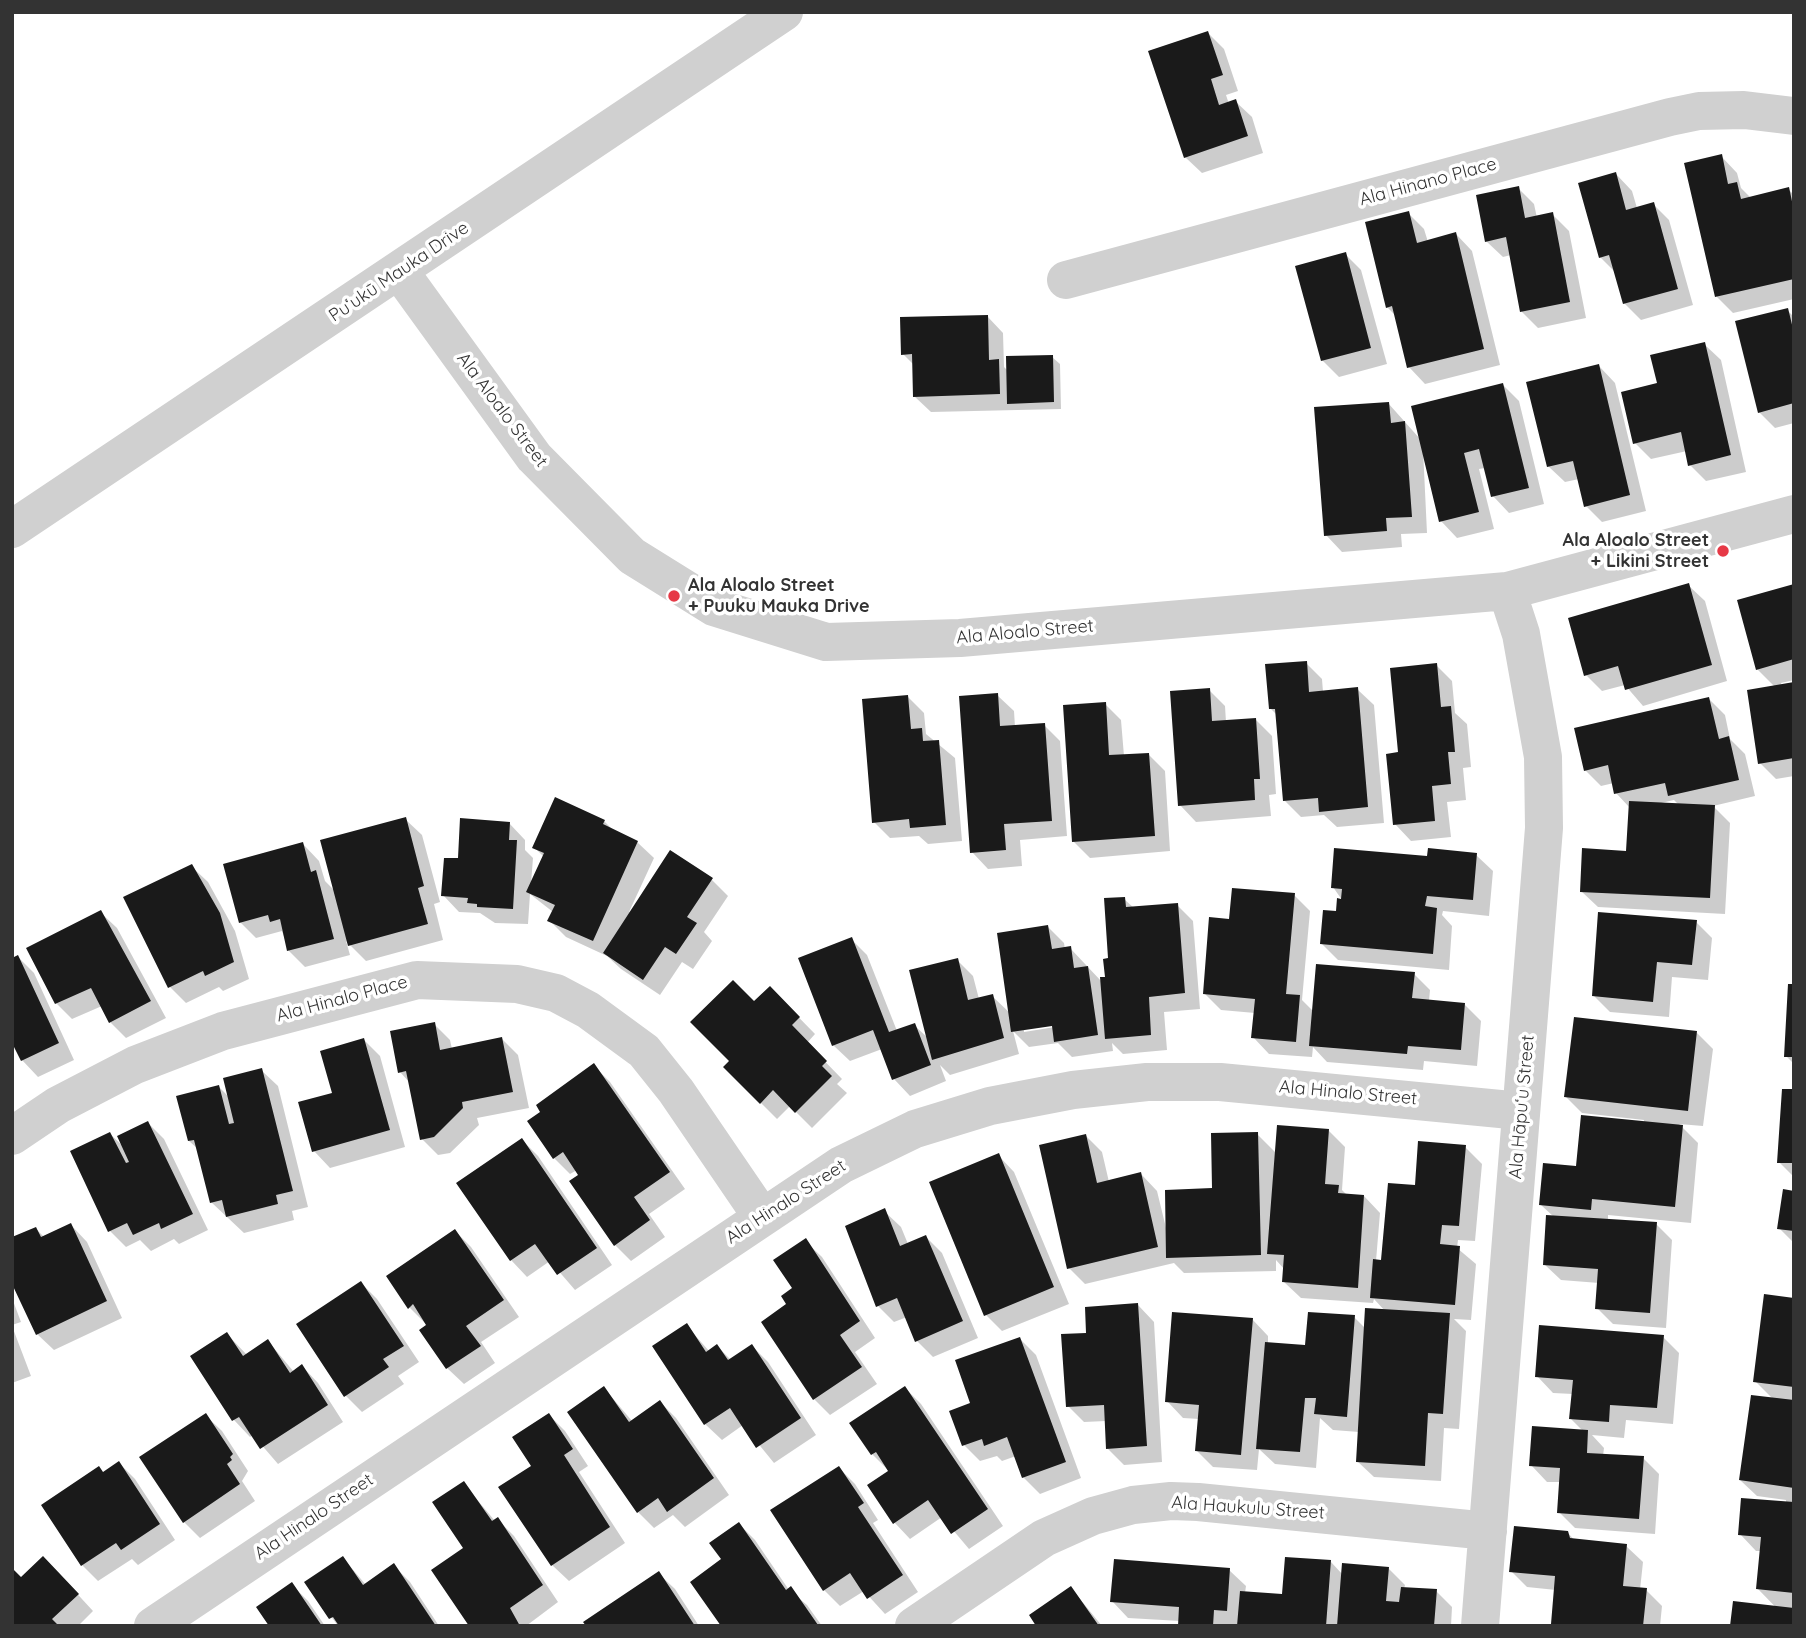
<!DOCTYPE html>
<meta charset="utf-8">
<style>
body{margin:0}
#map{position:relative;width:1806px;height:1638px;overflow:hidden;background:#fff;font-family:Quicksand,sans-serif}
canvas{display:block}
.frame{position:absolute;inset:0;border:14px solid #333;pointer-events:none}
</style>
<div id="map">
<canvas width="1806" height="1638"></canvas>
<div class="frame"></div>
</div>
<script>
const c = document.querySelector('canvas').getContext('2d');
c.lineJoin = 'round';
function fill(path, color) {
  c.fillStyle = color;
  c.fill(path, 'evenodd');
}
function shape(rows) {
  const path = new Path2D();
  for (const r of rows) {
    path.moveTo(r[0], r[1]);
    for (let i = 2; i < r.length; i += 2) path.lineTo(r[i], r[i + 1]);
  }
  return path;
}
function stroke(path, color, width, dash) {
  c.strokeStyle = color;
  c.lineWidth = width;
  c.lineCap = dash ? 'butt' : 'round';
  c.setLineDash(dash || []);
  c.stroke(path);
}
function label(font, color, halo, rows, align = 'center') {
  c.font = font + ' Quicksand,sans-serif';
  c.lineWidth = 7;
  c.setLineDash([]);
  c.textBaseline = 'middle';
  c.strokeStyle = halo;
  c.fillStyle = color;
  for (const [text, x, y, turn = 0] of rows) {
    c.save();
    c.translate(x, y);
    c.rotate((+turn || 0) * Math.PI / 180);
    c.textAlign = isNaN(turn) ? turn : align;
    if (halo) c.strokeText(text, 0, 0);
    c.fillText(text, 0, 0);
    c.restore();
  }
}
fill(shape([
 [1208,33,1224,49,1238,91,1226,95,1229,104,1235,101,1252,117,1263,153,1202,173,1185,157],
 [1721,156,1737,173,1741,188,1751,198,1788,189,1794,195,1794,299,1733,313,1717,297],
 [1616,174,1632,191,1637,208,1653,204,1669,220,1693,305,1641,320,1624,303,1616,273,1600,257],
 [1518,188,1534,204,1537,218,1552,214,1569,231,1586,318,1538,328,1522,312,1511,255,1503,257,1486,241],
 [1408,213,1424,229,1428,242,1456,234,1472,251,1500,365,1425,384,1409,367,1396,316,1387,307],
 [1345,254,1361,270,1387,364,1339,377,1322,360],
 [1787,310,1794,317,1794,423,1775,428,1759,412],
 [987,316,1003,333,1004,367,1008,371,1052,357,1060,364,1061,409,931,412,914,396,914,365,903,354],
 [1704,344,1721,360,1746,472,1706,481,1690,465,1687,451,1651,459,1635,443,1659,385],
 [1599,366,1615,383,1646,511,1602,522,1586,506,1579,479,1565,482,1548,466],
 [1503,385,1519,401,1544,504,1509,513,1493,496,1485,468,1479,469,1494,529,1457,538,1441,521,1423,449,1427,533,1401,534,1402,547,1342,552,1326,535,1388,403,1421,440],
 [1688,585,1705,601,1727,681,1643,706,1625,685,1602,691,1586,675],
 [1794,586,1794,680,1781,683,1782,686,1794,684,1794,776,1776,779,1760,763,1775,687,1757,669],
 [1306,663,1322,679,1323,692,1357,689,1374,705,1384,823,1337,827,1324,815,1301,817,1284,800,1277,715,1270,708],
 [1436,665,1452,681,1455,713,1467,724,1471,767,1463,768,1466,800,1447,802,1451,837,1411,841,1395,824,1400,754],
 [1209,690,1225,706,1226,722,1256,720,1272,736,1276,794,1269,795,1271,816,1196,822,1180,805],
 [997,695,1014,711,1015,727,1044,725,1060,741,1067,836,1020,840,1022,866,988,869,972,852],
 [908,697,924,713,926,734,955,758,962,841,928,844,919,836,890,838,874,822],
 [1709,699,1725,715,1730,739,1745,754,1755,796,1713,806,1730,823,1725,914,1598,907,1581,891,1628,852,1630,808,1616,793,1614,783,1601,786,1585,770],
 [1674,800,1679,805,1661,803],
 [1105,704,1121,720,1124,756,1148,754,1165,771,1170,851,1090,858,1073,841],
 [405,819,422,835,440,902,434,904,443,940,366,961,346,941,350,955,305,967,289,951,282,931,256,938,240,922,303,844,319,861,325,881,336,892],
 [604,821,615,832,637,842,654,858,629,912,712,880,728,896,704,932,712,941,693,969,682,962,660,995,621,969,607,956,566,937,549,920,553,912,530,894,528,924,495,923,480,913,459,912,443,895,459,860,509,823,525,840,525,850,533,858,531,884,544,857,534,847],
 [1476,855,1493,871,1489,916,1443,911,1442,915,1452,926,1449,970,1338,960,1321,943,1342,900,1333,887,1428,858],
 [191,866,208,882,235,931,249,979,223,991,219,987,186,1003,170,987],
 [1294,895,1310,911,1302,1000,1313,1011,1414,974,1430,990,1429,1001,1464,1004,1481,1021,1477,1066,1424,1061,1423,1070,1327,1062,1313,1047,1312,1057,1269,1054,1253,1037,1255,1013,1221,1010,1204,993,1231,921],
 [1124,899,1134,908,1177,905,1193,921,1200,1009,1164,1012,1167,1050,1123,1054,1112,1043,1113,1051,1072,1057,1058,1043,1029,1047,1013,1031,1019,1054,950,1075,940,1065,946,1081,910,1096,894,1079,882,1049,850,1061,833,1045,851,939,867,955,897,1031,914,1025,929,1039,957,960,973,976,979,999,992,996,1011,1014,1048,927,1064,943,1065,949,1070,948,1102,982,1106,978],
 [1060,1023,1061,1026,1024,1032,1024,1028],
 [100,912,117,928,166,1018,126,1038,110,1022,102,1006,72,1019,56,1003],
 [1696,922,1712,938,1708,980,1672,977,1669,1017,1610,1012,1593,995],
 [18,957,34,973,74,1060,38,1077,22,1060,15,1044,12,1045,12,960],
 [1794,986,1794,1064,1786,1056],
 [770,988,815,1034,807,1043,842,1079,837,1084,847,1093,812,1128,790,1106,777,1119,725,1067,731,1061,754,1003],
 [434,1024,450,1040,452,1049,502,1039,518,1055,529,1108,477,1118,479,1125,450,1153,438,1155,422,1139,410,1083,400,1072],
 [1697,1033,1713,1049,1703,1126,1679,1124,1698,1143,1691,1223,1608,1215,1608,1221,1656,1224,1672,1240,1666,1328,1613,1324,1597,1308,1599,1283,1561,1280,1544,1264,1554,1217,1541,1205,1577,1168,1644,1123,1644,1120,1582,1113,1566,1097],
 [364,1040,380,1056,405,1147,330,1168,314,1151,334,1094],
 [594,1066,610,1082,685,1189,649,1214,665,1237,631,1261,615,1245,577,1170,570,1174,554,1158],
 [261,1070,278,1086,308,1207,292,1211,294,1220,244,1233,211,1202,198,1149,189,1141,219,1087,230,1098],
 [1794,1091,1794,1177,1779,1162],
 [148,1123,164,1139,208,1230,179,1244,174,1239,151,1251,140,1240,126,1247,110,1231,110,1134,123,1146],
 [1328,1130,1345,1147,1342,1190,1347,1195,1364,1196,1380,1213,1376,1261,1382,1262,1417,1187,1465,1147,1482,1164,1475,1241,1458,1240,1457,1248,1476,1264,1471,1320,1454,1319,1466,1331,1459,1429,1444,1428,1441,1481,1374,1477,1357,1461,1359,1432,1333,1430,1320,1418,1316,1468,1275,1464,1259,1449,1257,1470,1213,1467,1197,1451,1199,1419,1183,1418,1167,1401,1252,1319,1268,1336,1268,1344,1307,1347,1354,1317,1366,1329,1385,1311,1374,1299,1373,1303,1301,1298,1284,1282,1285,1270,1276,1260,1276,1271,1184,1273,1174,1263,1085,1284,1069,1268,1086,1136,1102,1152,1109,1182,1141,1174,1157,1191,1166,1228,1214,1190,1257,1134,1276,1153],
 [522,1140,538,1156,612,1265,575,1290,550,1261,527,1277,511,1260,459,1184],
 [998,1155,1014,1172,1069,1304,1002,1331,986,1315],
 [1794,1192,1794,1243,1779,1228],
 [884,1211,901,1227,908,1244,926,1237,942,1253,978,1338,933,1357,917,1341,907,1317,894,1322,878,1306],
 [71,1225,87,1242,122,1318,54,1350,37,1334,36,1229,44,1237],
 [455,1231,471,1247,519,1317,481,1342,495,1363,464,1384,447,1368,422,1330,428,1326,409,1307],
 [805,1241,822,1257,875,1338,855,1352,877,1384,830,1415,814,1399,789,1304],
 [361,1283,377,1299,419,1362,398,1376,404,1384,362,1412,346,1396,299,1324],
 [12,1298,21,1322,12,1325],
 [1794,1299,1794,1626,1758,1589,1762,1551,1756,1551,1740,1534,1786,1503,1786,1500,1757,1496,1740,1480,1773,1399,1755,1381],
 [1138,1305,1154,1322,1162,1462,1124,1465,1108,1449,1106,1421,1084,1422,1068,1406,1088,1335],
 [686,1325,709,1351,717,1346,731,1360,752,1346,768,1362,816,1435,774,1463,743,1425,722,1440,705,1424,654,1347],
 [12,1326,31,1376,12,1383],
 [227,1334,247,1355,268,1341,294,1372,302,1366,318,1383,343,1422,278,1464,253,1435,250,1437,234,1420,192,1357],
 [1663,1337,1679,1353,1673,1424,1626,1420,1624,1438,1592,1435,1604,1448,1603,1456,1643,1458,1659,1474,1655,1534,1575,1528,1559,1512,1561,1482,1547,1482,1531,1465,1583,1431,1571,1419,1573,1394,1553,1393,1537,1376],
 [1020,1339,1036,1355,1081,1478,1040,1494,1023,1477,1016,1456,1002,1461,997,1456,980,1461,964,1445,973,1404],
 [604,1388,632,1421,660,1402,676,1418,729,1495,685,1527,673,1515,654,1528,638,1512],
 [905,1388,921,1404,1003,1526,969,1549,942,1517,910,1539,894,1522,890,1472,872,1454],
 [205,1415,222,1431,248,1471,242,1481,255,1501,200,1538,184,1522],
 [549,1415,565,1431,588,1466,579,1472,625,1543,569,1581,552,1565,534,1466],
 [119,1463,135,1479,175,1540,138,1565,132,1559,98,1581,82,1565,104,1473],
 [839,1468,855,1484,878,1520,873,1523,918,1592,885,1614,864,1591,840,1606,824,1590],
 [463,1483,495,1521,498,1520,514,1536,558,1602,526,1626,471,1626],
 [739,1524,755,1540,789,1590,807,1605,822,1626,723,1626,723,1560],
 [1568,1533,1575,1541,1626,1546,1643,1562,1640,1590,1646,1590,1662,1606,1660,1626,1555,1626,1552,1623,1556,1590,1527,1587,1511,1571],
 [343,1558,366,1585,394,1566,410,1582,439,1626,338,1626,307,1583],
 [1331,1562,1343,1575,1388,1568,1405,1585,1404,1589,1436,1591,1452,1607,1451,1626,1180,1626,1180,1621,1128,1618,1112,1601,1229,1570,1246,1586,1245,1593,1284,1596],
 [658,1573,675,1589,699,1626,588,1626],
 [59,1574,93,1611,78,1626,12,1626],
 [291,1584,308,1601,325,1626,271,1626],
 [1071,1588,1102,1626,1038,1626]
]), '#0003');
fill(shape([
 [1208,31,1223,75,1211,79,1219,105,1236,99,1248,136,1184,158,1148,51],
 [1722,154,1728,184,1737,182,1741,199,1789,187,1794,211,1794,279,1715,297,1684,163],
 [1616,172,1626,210,1654,202,1678,289,1623,304,1609,255,1599,258,1578,183],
 [1519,186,1525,218,1553,212,1570,302,1520,312,1506,237,1485,242,1476,195],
 [1409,211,1417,243,1456,232,1484,349,1407,368,1392,306,1386,308,1365,222],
 [1346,252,1371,348,1321,361,1295,266],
 [1788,308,1794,333,1794,403,1758,413,1735,321],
 [988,315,989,360,999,359,1000,394,913,397,912,354,901,355,900,317],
 [1705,342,1731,455,1688,466,1681,432,1633,444,1621,392,1657,383,1650,355],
 [1053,355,1054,402,1007,404,1006,356],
 [1599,364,1630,495,1584,507,1573,461,1547,467,1526,382],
 [1503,383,1529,488,1491,497,1479,449,1464,453,1479,512,1439,522,1411,406],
 [1389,402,1391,423,1405,421,1412,517,1386,518,1387,531,1324,536,1314,407],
 [1689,583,1712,665,1625,690,1618,666,1584,676,1568,618],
 [1794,584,1794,659,1756,670,1737,600],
 [1307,661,1309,692,1358,687,1368,807,1319,812,1318,798,1283,801,1275,709,1269,709,1265,664],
 [1437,663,1441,707,1451,706,1455,752,1448,752,1451,784,1432,786,1435,821,1393,825,1386,754,1398,752,1390,668],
 [1794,682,1794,758,1758,764,1747,690],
 [1210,688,1212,721,1256,718,1260,779,1254,779,1255,800,1178,806,1170,691],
 [998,693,1000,726,1045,723,1052,821,1004,824,1006,850,970,853,959,696],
 [908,695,911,729,922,728,923,741,939,740,946,825,910,828,909,819,872,823,862,699],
 [1709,697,1719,739,1729,736,1739,780,1668,796,1665,783,1614,794,1608,765,1584,771,1574,728],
 [1106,702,1109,755,1149,753,1155,836,1072,842,1063,705],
 [555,797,605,820,603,824,638,841,593,941,547,921,555,905,526,892,544,853,532,848],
 [1629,801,1715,805,1710,898,1580,892,1582,848,1626,851],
 [406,817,424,886,418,888,428,924,348,946,320,840],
 [460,818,510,822,509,840,517,840,513,909,477,907,477,904,467,903,468,898,441,896,444,858,458,858],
 [303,842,311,872,316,870,334,939,287,951,280,919,270,922,268,915,239,923,223,864],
 [1334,848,1427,856,1428,848,1477,853,1473,900,1427,896,1425,906,1437,908,1433,954,1320,944,1323,910,1336,911,1337,898,1341,899,1342,889,1331,888],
 [670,850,713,878,687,917,697,923,676,954,665,947,643,980,603,953],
 [192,864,220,913,234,962,205,976,203,971,168,988,123,897],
 [1232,888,1295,893,1286,994,1300,995,1296,1042,1251,1038,1255,999,1203,994,1209,917,1229,919],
 [1125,897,1126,907,1178,903,1185,993,1149,997,1151,1035,1105,1039,1100,977,1105,977,1103,959,1108,958,1104,898],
 [101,910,151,1001,109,1023,91,988,55,1004,26,948],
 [1598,912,1697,920,1692,965,1657,962,1653,1002,1592,996],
 [1048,925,1052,949,1071,946,1074,968,1088,966,1098,1035,1054,1042,1052,1026,1011,1032,997,933],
 [852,937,889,1032,915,1023,931,1065,892,1080,873,1030,832,1046,798,958],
 [18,955,59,1043,21,1061,12,1043,12,958],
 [958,958,968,1000,993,994,1004,1038,932,1060,909,970],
 [1316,964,1415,972,1412,998,1465,1003,1461,1050,1408,1046,1407,1054,1309,1046],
 [733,980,754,1001,770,986,800,1017,792,1025,827,1061,822,1066,832,1076,795,1113,773,1090,760,1104,723,1067,729,1061,690,1022],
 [1788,984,1794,984,1794,1057,1784,1057],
 [1574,1017,1697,1031,1688,1111,1564,1097],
 [435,1022,440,1050,502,1037,513,1092,462,1102,463,1108,434,1137,420,1140,406,1071,398,1073,390,1031],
 [364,1038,390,1130,312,1152,298,1102,332,1093,320,1051],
 [594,1063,670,1172,634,1197,650,1220,614,1246,569,1181,578,1175,563,1152,553,1159,527,1121,540,1112,536,1105],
 [262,1068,293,1191,276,1195,278,1204,226,1217,222,1200,210,1203,194,1140,188,1141,176,1096,219,1085,229,1124,234,1123,223,1078],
 [1782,1089,1794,1089,1794,1163,1777,1163],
 [1581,1115,1683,1125,1675,1207,1592,1199,1591,1210,1539,1205,1543,1163,1576,1166],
 [148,1121,193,1214,161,1229,159,1223,133,1235,127,1223,108,1232,70,1151,110,1132,126,1163,129,1162,117,1136],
 [1277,1125,1329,1129,1325,1184,1339,1185,1338,1193,1364,1195,1358,1288,1282,1282,1284,1255,1267,1254],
 [1258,1132,1261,1255,1166,1258,1165,1190,1212,1188,1211,1133],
 [1086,1134,1097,1183,1141,1172,1158,1247,1067,1269,1039,1145],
 [522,1138,597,1248,557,1275,535,1244,510,1261,456,1183],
 [1418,1141,1466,1145,1459,1226,1442,1225,1440,1244,1460,1246,1455,1305,1370,1298,1373,1259,1381,1260,1388,1183,1415,1185],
 [999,1153,1054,1287,984,1316,929,1182],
 [1783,1189,1794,1191,1794,1231,1777,1229],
 [885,1208,900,1246,926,1235,963,1321,915,1342,897,1298,876,1307,845,1226],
 [1546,1215,1657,1222,1650,1313,1595,1309,1598,1269,1543,1265],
 [71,1223,107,1301,36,1335,12,1284,12,1237,36,1227,41,1237],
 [455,1229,504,1300,466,1326,481,1346,446,1369,419,1330,426,1325,413,1304,408,1309,386,1276],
 [806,1238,860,1321,840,1335,862,1367,813,1400,761,1322,786,1304,781,1296,792,1288,773,1260],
 [361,1281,404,1346,383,1359,389,1367,344,1397,296,1324],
 [1764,1294,1794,1298,1794,1387,1753,1382],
 [1138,1303,1147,1446,1106,1449,1104,1405,1066,1407,1061,1334,1086,1333,1085,1307],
 [1365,1308,1450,1313,1443,1414,1428,1413,1425,1466,1356,1462],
 [1172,1312,1253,1318,1241,1455,1195,1451,1199,1405,1165,1402],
 [1308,1312,1355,1315,1347,1417,1314,1414,1316,1398,1305,1398,1300,1452,1256,1449,1265,1342,1305,1345],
 [687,1323,706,1352,717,1344,728,1360,752,1344,801,1418,756,1448,730,1408,704,1425,652,1346],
 [1539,1325,1664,1335,1657,1408,1610,1405,1609,1422,1569,1419,1573,1380,1535,1377],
 [227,1332,243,1356,268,1339,290,1373,302,1364,328,1405,260,1449,239,1417,232,1421,190,1356],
 [1020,1337,1066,1462,1022,1478,1007,1437,984,1446,982,1439,962,1446,949,1411,970,1403,955,1360],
 [604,1386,629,1422,660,1400,714,1478,667,1512,658,1498,637,1513,567,1412],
 [905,1386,988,1509,951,1534,928,1500,893,1524,867,1485,888,1471,876,1452,871,1455,849,1423],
 [1751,1395,1794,1400,1794,1488,1739,1480],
 [206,1413,233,1454,230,1457,232,1460,227,1464,240,1484,183,1523,139,1457],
 [549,1413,573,1449,564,1455,610,1527,551,1566,498,1487,531,1466,512,1437],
 [1532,1426,1588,1430,1587,1453,1644,1456,1639,1519,1557,1513,1560,1468,1529,1466],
 [119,1461,160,1524,121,1550,116,1543,81,1566,41,1505,99,1466,103,1472],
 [839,1466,864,1503,858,1507,903,1575,867,1599,850,1573,823,1591,770,1510],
 [464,1481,492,1521,498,1517,543,1585,510,1608,520,1626,469,1626,431,1570,463,1548,432,1502],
 [1741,1498,1794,1502,1794,1593,1756,1589,1761,1537,1738,1535],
 [739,1522,786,1590,791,1586,818,1625,721,1626,690,1582,721,1559,709,1543],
 [1514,1526,1568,1531,1570,1538,1627,1544,1623,1586,1647,1588,1643,1626,1551,1624,1555,1576,1509,1572],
 [43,1556,79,1594,52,1619,59,1626,12,1626,12,1568,21,1577],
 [343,1556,363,1585,394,1563,436,1626,339,1626,333,1617,329,1619,304,1582],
 [1285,1557,1331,1560,1326,1626,1237,1626,1240,1591,1282,1594],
 [1114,1559,1230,1568,1227,1611,1214,1610,1213,1626,1178,1626,1179,1607,1110,1602],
 [1342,1563,1389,1567,1386,1601,1399,1602,1401,1587,1437,1589,1434,1626,1337,1626],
 [659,1571,695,1626,586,1626,583,1622],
 [292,1582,322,1626,269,1626,256,1607],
 [1071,1586,1099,1626,1036,1626,1029,1615],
 [1733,1601,1794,1608,1794,1626,1730,1626]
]), '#1a1a1a');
stroke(shape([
 [400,272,534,457,632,556,714,607,826,642,960,638,1507,591,1794,514],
 [1066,280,1670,117,1699,111,1744,110,1794,116],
 [12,529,784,12],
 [12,1136,58,1105,135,1065,223,1031,417,980,517,984,556,993,588,1010,644,1051,676,1091,762,1217],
 [153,1626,841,1165,915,1129,990,1106,1073,1090,1147,1082,1220,1082,1521,1111],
 [914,1626,1044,1538,1093,1516,1133,1505,1171,1501,1198,1502,1488,1531],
 [1480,1626,1544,828,1543,757,1521,634,1507,591]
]), '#d0d0d0', 38);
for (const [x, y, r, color] of [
 [1723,551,7,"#e63946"],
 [674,596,7,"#e63946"]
]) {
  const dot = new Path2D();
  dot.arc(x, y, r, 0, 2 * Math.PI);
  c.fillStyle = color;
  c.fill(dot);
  stroke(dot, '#fff', 2.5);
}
label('18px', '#333', '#fff', [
 ["Ala Hinano Place",1428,182,-15],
 ["Puʻukū Mauka Drive",399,272,-34],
 ["Ala Aloalo Street",502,410,53],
 ["Ala Aloalo Street",1025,632,-5],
 ["Ala Hinalo Place",342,999,-15],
 ["Ala Hinalo Street",1348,1093,5],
 ["Ala Hāpuʻu Street",1522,1107,-85],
 ["Ala Hinalo Street",786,1202,-33],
 ["Ala Haukulu Street",1248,1508,4],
 ["Ala Hinalo Street",314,1517,-34]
]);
label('bold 18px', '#333', '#fff', [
 ["Ala Aloalo Street",1709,541],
 ["+ Likini Street",1709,562],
 ["Ala Aloalo Street",688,586,"left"],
 ["+ Puuku Mauka Drive",688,607,"left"]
], 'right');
</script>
